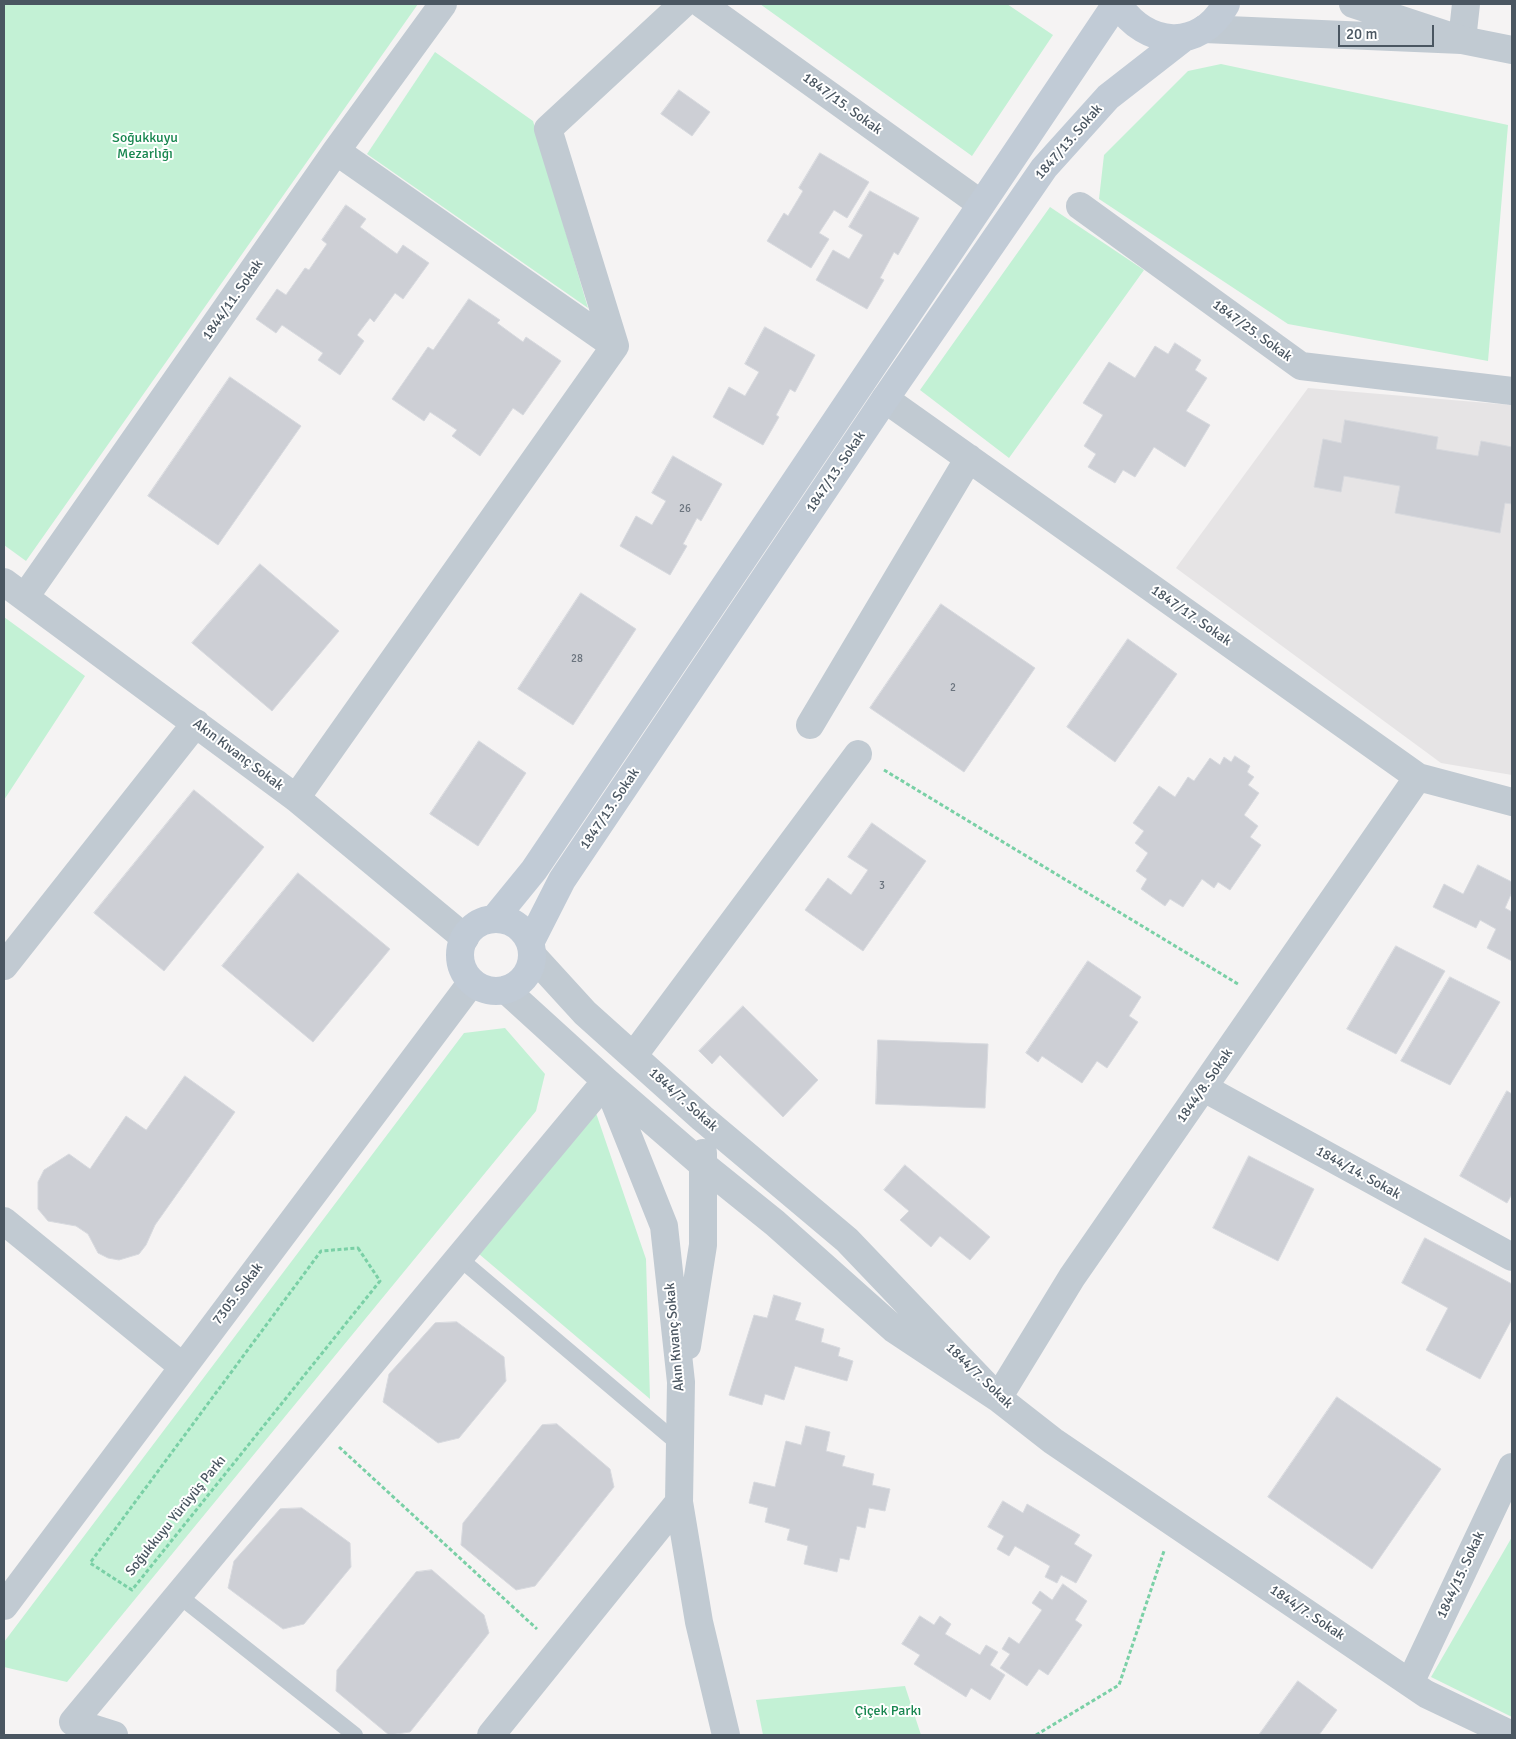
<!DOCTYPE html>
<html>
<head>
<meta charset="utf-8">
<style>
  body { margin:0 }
  #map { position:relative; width:1516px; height:1739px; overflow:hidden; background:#f5f3f3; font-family:Signika,sans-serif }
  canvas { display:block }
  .frame { position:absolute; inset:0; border:5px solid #4a5661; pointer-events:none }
  .scale { position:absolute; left:1338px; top:25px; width:96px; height:22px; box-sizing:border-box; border:2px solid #4a5661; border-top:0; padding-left:6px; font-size:15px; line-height:18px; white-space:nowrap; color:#4a5661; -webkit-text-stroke:4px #fff; paint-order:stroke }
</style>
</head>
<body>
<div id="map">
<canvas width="1516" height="1739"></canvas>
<div class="frame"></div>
<div class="scale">20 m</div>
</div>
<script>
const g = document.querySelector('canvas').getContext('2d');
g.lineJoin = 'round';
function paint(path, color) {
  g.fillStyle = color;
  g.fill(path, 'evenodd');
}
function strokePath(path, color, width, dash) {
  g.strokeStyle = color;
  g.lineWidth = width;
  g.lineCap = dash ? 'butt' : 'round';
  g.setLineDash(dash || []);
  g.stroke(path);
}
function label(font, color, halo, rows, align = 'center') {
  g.font = font + ' Signika,sans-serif';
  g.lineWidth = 4;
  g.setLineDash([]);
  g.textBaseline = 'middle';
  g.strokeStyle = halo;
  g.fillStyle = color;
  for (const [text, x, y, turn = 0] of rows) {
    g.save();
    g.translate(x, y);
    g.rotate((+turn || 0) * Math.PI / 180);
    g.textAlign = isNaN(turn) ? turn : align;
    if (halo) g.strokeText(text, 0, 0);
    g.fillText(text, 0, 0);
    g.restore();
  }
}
const education = new Path2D(`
  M1308,388L1512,405V775L1441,763L1176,568Z`);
const green = new Path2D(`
  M4,4H418L26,561L4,545Z
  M760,4H1007L1053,35L972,156Z
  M435,52L533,121L588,308L367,154Z
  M1221,64L1508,125L1488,361L1288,324L1099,199L1104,155L1188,71Z
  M1050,207L1144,270L1009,458L920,390Z
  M4,617L85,676L4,800Z
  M505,1028L545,1074L536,1111L67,1682L4,1667V1642L464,1033Z
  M596,1113L646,1259L650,1399L479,1254Z
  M1512,1537V1717L1431,1677Z
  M905,1686L921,1735H763L756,1700Z`);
const building = new Path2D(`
  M679,90L710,112L692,136L661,114Z
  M820,153L869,182L847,218L834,210L819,233L829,239L811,268L767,241L784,213L788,216L803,191L799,188Z
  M870,191L919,218L898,255L894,252L880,278L884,280L867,309L816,280L833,250L849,259L863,235L849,227Z
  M346,205L366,219L360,227L397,254L403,245L429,263L403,299L395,293L374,322L370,318L357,335L364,341L340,375L318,360L323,353L282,325L276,333L256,319L277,289L286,295L305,268L309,270L327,244L322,240Z
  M469,299L500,320L497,323L523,342L526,337L561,361L523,415L513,408L480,456L452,436L457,430L430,412L424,421L392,399L428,347L433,350Z
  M765,327L815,355L795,392L790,389L776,415L779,417L763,445L713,417L729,387L745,396L759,372L745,364Z
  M1175,343L1201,360L1195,370L1207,378L1186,411L1210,425L1185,467L1154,447L1135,477L1123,470L1115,483L1088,467L1096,454L1084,446L1103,415L1083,403L1109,362L1135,378L1155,346L1168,354Z
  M230,377L301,426L218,545L148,496Z
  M1345,420L1438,437L1436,449L1478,456L1481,441L1512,447V504L1505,503L1500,533L1395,513L1400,486L1344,476L1341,492L1314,487L1323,439L1341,443Z
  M673,456L722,484L701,521L697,518L683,544L687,546L670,575L620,546L636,516L652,525L666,501L652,493Z
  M260,564L339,631L272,711L192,643Z
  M581,593L636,629L573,725L518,689Z
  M941,604L1035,668L964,772L870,708Z
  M1128,639L1177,674L1115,762L1067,727Z
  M479,741L526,773L478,846L430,814Z
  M1235,756L1250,766L1247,772L1254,777L1248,785L1259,793L1244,815L1258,826L1250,837L1261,845L1230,890L1218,882L1214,888L1202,879L1183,907L1170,899L1165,906L1141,889L1147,879L1136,871L1148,853L1135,843L1144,831L1133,823L1159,786L1175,797L1188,777L1194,781L1210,758L1220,765L1224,757L1231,762Z
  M194,790L264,847L164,971L94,913Z
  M872,823L926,861L863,951L805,910L828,878L851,895L868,870L848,857Z
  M1478,865L1512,882V892L1505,908L1512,912V961L1487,948L1496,929L1480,920L1476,928L1433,907L1444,884L1463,894Z
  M298,873L390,949L313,1042L222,966Z
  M1396,946L1445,971L1396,1054L1347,1029Z
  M1088,961L1141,997L1129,1016L1138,1022L1107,1068L1097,1061L1082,1083L1042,1056L1038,1062L1026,1053Z
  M1450,977L1500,1002L1450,1085L1401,1061Z
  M743,1006L818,1080L783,1117L720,1055L712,1064L699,1051Z
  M878,1040L988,1044L985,1108L876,1104Z
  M185,1076L235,1112L155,1225L146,1245L139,1254L119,1260L108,1258L98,1253L88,1234L76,1226L48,1221L38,1209V1182L44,1170L69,1154L90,1169L126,1116L146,1130Z
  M1507,1091L1512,1094V1194L1507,1203L1460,1176Z
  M1249,1156L1314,1189L1278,1261L1213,1228Z
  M905,1165L990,1237L970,1260L940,1236L931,1247L900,1220L909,1211L884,1190Z
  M1425,1238L1512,1284V1319L1480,1379L1426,1350L1448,1308L1402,1283Z
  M774,1295L801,1303L795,1320L824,1329L821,1342L840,1348L838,1356L853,1361L847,1381L795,1366L784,1400L765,1394L762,1405L729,1395L754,1315L767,1318Z
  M457,1322L504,1357L506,1381L459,1438L438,1443L383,1402L389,1374L435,1323Z
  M1337,1397L1441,1469L1372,1569L1268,1497Z
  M557,1424L610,1469L614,1487L535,1586L516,1590L461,1545L463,1523L542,1425Z
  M806,1426L830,1432L826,1451L845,1456L842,1466L874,1474L872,1485L890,1489L885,1511L869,1508L865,1528L857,1526L849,1560L840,1558L837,1572L804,1564L808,1546L787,1540L790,1529L765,1522L768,1508L749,1503L754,1482L775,1487L786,1441L801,1445Z
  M1003,1501L1023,1513L1027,1504L1080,1535L1074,1544L1092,1555L1076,1583L1061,1575L1057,1583L1045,1577L1050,1566L1015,1546L1009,1556L997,1549L1004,1536L988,1527Z
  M302,1508L350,1543L351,1567L304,1624L283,1629L228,1588L234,1561L280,1509Z
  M432,1570L484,1615L489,1633L410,1732L389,1735L336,1691L337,1670L416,1572Z
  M1063,1584L1087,1601L1075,1620L1082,1625L1048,1675L1039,1669L1027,1686L1000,1668L1010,1654L1002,1649L1009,1637L1019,1644L1042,1610L1032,1603L1040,1591L1052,1600Z
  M920,1616L934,1625L940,1616L951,1624L945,1634L980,1655L986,1645L998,1652L990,1665L1005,1675L990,1700L971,1688L966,1697L914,1664L920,1655L902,1644Z
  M1298,1681L1337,1710L1319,1735H1259Z`);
const path = new Path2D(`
  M884,770L1238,984
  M358,1248L380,1281L132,1590L90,1563L321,1251Z
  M339,1447L537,1629
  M1036,1735L1119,1685L1164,1551`);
const service = new Path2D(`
  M459,1258L680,1445
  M178,1595L355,1735`);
const minor = new Path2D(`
  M702,4L981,204
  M1462,40L1466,4
  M336,151L615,346L548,129L683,4
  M1080,206L1301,366L1512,391
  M885,399L1418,777L1512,802
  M4,582L296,798L465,938
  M25,597L336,151L443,4
  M810,725L969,458
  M296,798L615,346
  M532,955L585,1013L702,1118L847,1240L998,1398L1053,1441L1426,1694L1512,1735
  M4,966L196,723
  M506,990L606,1081L664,1226L681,1382L679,1502L699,1622L726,1735
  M634,1055L858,754
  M1204,1088L1512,1257
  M4,1221L183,1367
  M687,1346L703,1245V1153
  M998,1398L1072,1277L1418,777
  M4,1606L472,982
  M1410,1683L1512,1467
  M114,1735L73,1722L606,1081L703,1165L775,1223L894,1329L998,1398
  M491,1735L679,1502`);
const tertiary = new Path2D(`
  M1353,4L1462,40L1512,50
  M1204,29L1462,40`);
const secondary = new Path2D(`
  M1118,4C1146,47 1200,52 1226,4
  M494,919L534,870L1116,4
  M460 955a36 36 0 1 1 72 0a36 36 0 1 1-72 0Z
  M530,943L562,880L885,399L1044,168L1108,97L1185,37`);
const numberNames = [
  ["26",685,509],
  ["28",577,659],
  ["2",953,688],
  ["3",882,886]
];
const streetNames = [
  ["1847/15. Sokak",842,104,36],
  ["1847/13. Sokak",1069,142,-49],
  ["1844/11. Sokak",233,300,-55],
  ["1847/25. Sokak",1252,331,36],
  ["1847/13. Sokak",836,472,-56],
  ["1847/17. Sokak",1191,616,35],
  ["Akın Kıvanç Sokak",238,755,37],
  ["1847/13. Sokak",610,809,-56],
  ["1844/8. Sokak",1205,1086,-55],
  ["1844/7. Sokak",683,1100,42],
  ["1844/14. Sokak",1358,1173,29],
  ["7305. Sokak",238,1294,-53],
  ["Akın Kıvanç Sokak",675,1337,-95],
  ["1844/7. Sokak",979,1376,44],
  ["Soğukkuyu Yürüyüş Parkı",176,1516,-51],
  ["1844/15. Sokak",1461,1575,-65],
  ["1844/7. Sokak",1307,1613,34]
];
const parkNames = [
  ["Soğukkuyu",145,138],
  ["Mezarlığı",145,154],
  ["Çiçek Parkı",888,1711]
];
paint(education, '#e6e4e5');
paint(green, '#c3f1d5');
paint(building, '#cdcfd5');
strokePath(building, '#d7d9de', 1);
strokePath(path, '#7ad0a6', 3, [4, 2.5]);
strokePath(service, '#c1cad2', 16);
strokePath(minor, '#c1cad2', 28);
strokePath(tertiary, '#c1cad2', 28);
strokePath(secondary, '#c1cbd6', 28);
label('11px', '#6b747e', null, numberNames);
label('14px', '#4a5661', '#fff', streetNames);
label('14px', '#17864f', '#fff', parkNames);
</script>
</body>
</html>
